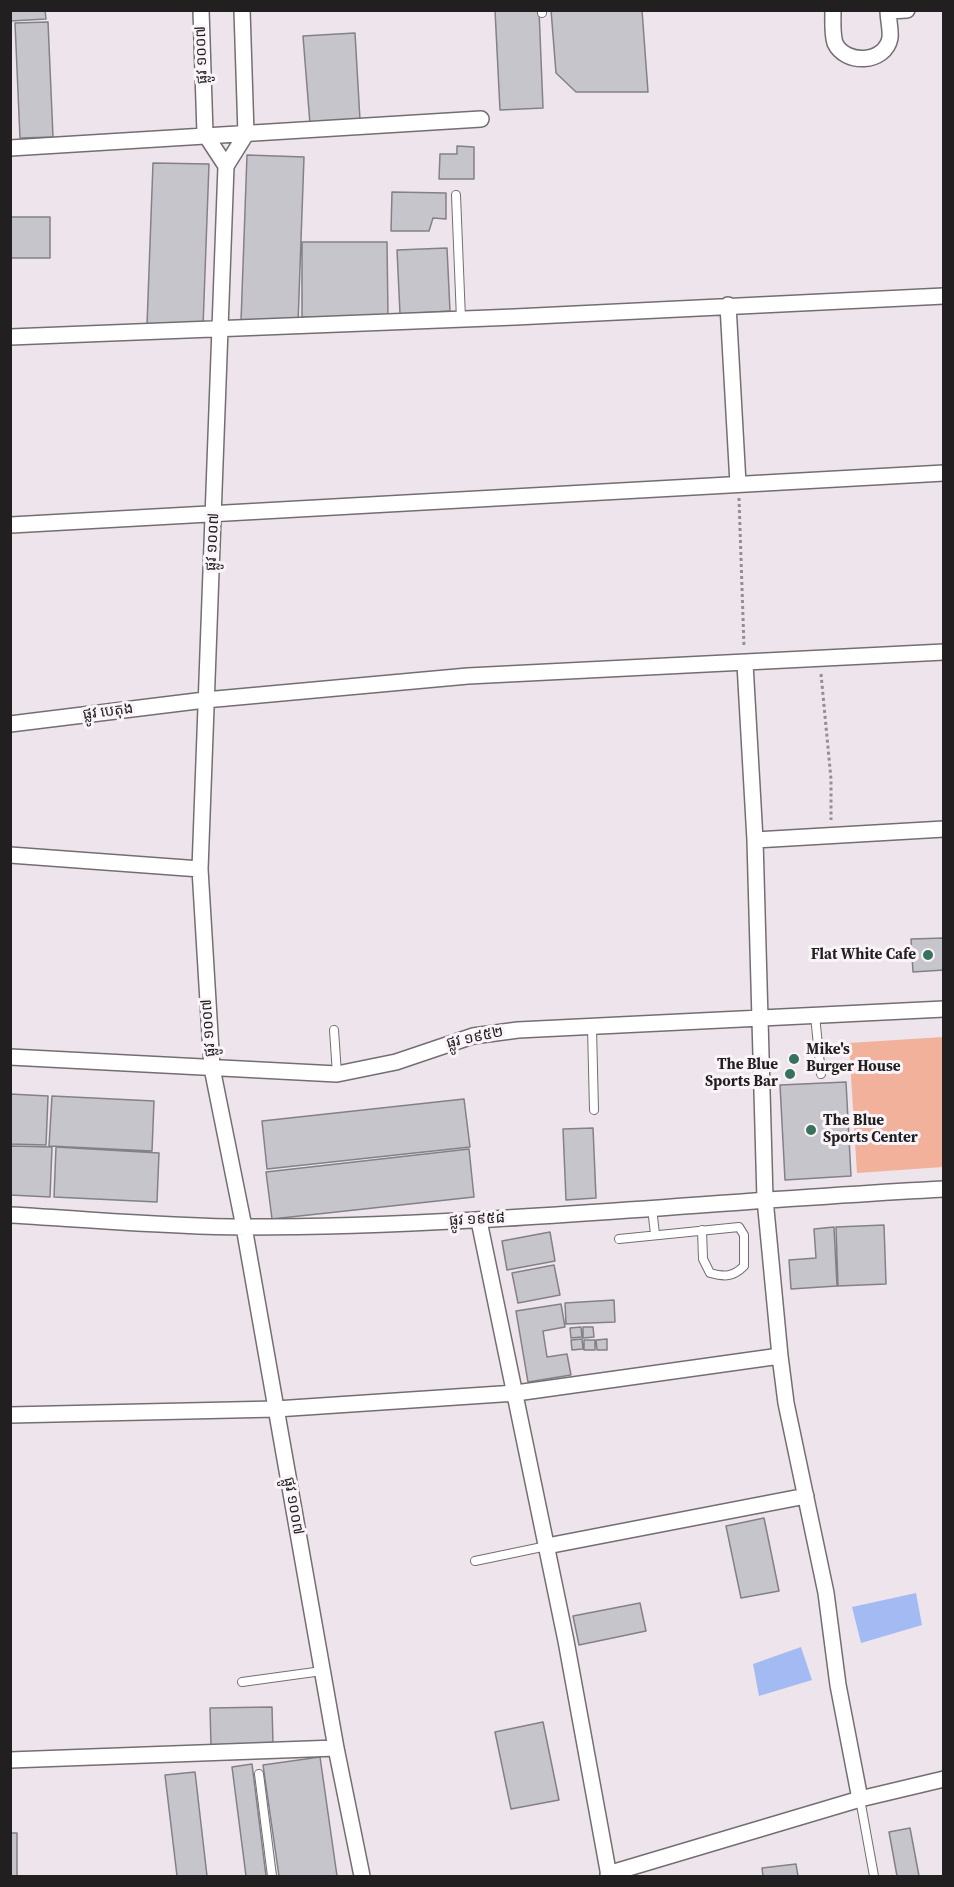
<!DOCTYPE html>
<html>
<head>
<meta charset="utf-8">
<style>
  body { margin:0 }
  #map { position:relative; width:954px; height:1887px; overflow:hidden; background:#ede5eb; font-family:"Source Serif 4",serif }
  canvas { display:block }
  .frame { position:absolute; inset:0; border:12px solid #211f20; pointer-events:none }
</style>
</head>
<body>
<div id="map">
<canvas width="954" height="1887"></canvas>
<div class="frame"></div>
</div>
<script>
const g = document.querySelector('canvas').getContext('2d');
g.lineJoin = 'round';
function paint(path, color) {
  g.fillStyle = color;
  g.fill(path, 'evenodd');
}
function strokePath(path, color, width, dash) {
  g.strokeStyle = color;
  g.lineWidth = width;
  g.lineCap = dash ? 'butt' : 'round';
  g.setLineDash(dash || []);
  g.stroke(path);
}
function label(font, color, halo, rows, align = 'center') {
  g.font = font + ' "Source Serif 4","Noto Sans Khmer",serif';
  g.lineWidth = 6;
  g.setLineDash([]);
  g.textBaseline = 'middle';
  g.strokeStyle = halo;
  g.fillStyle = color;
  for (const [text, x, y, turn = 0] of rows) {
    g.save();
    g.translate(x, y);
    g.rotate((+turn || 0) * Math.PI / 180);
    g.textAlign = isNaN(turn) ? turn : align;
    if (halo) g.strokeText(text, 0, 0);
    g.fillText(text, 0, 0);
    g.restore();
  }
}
const green = new Path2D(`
  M943,1037V1167L857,1173L849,1043Z`);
const water = new Path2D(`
  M916,1593L922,1625L861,1643L852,1607Z
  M801,1647L812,1680L759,1696L753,1664Z`);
const building = new Path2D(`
  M11,10H45L46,19L11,21Z
  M495,10H539L543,108L500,110Z
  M551,10H642L648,92H576L556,73Z
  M48,22L53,137L20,138L15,23Z
  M355,33L360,120L310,124L303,36Z
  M457,146L474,147V179H439L440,154H457Z
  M247,155L304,157L298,323L241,321Z
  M153,163L209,164L203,327L147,325Z
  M392,192L446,193V219L433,218L429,231H391Z
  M10,217H50V258H10Z
  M302,242H387L388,317H302Z
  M447,248L450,311L400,314L397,250Z
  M944,938V970L913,972L911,939Z
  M846,1082L851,1176L785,1180L780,1085Z
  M10,1094L48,1096L46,1145L10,1144Z
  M52,1096L154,1101L152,1151L49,1146Z
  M464,1099L470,1147L267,1169L262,1121Z
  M593,1128L596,1198L566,1200L563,1129Z
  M10,1146L52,1147L50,1197L10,1195Z
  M56,1147L159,1153L157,1202L54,1197Z
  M469,1149L474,1197L272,1219L266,1172Z
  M884,1225L886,1284L838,1286L836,1227Z
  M834,1227L837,1286L791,1289L789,1260L816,1258L814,1229Z
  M550,1232L555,1261L507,1270L502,1241Z
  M554,1265L560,1295L518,1303L512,1273Z
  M614,1300L615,1322L566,1324L565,1303Z
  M561,1304L565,1327L543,1331L547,1357L567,1354L571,1375L528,1382L516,1311Z
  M581,1327L582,1337L571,1338L570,1328Z
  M583,1327H593L594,1337L583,1338Z
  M582,1339L583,1349L572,1350L571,1340Z
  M607,1339V1350H597L596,1340Z
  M584,1340H595V1350H584Z
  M764,1518L779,1591L741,1598L726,1526Z
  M640,1603L646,1631L579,1645L573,1616Z
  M272,1707L273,1744L211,1746L210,1708Z
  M543,1722L559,1800L511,1809L495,1732Z
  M320,1757L337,1876H279L263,1765Z
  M252,1764L266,1876H246L232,1767Z
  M195,1772L207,1876H177L165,1775Z
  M910,1828L919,1876H897L889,1832Z
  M10,1833H17V1876H10Z
  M796,1864L798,1876H763L762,1868Z`);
const path = new Path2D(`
  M739,498L744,647
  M821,674L831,779V820`);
const service = new Path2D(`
  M542,10V13
  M456,195L461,319
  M815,1016L821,1074
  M592,1028L594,1110
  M334,1030L337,1074
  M652,1208L655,1234
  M619,1239L739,1227L744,1235V1266C733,1277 725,1277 710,1273L703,1259L702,1230
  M475,1561L547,1546
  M242,1682L322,1671
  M259,1774L272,1876
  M860,1799L874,1876`);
const minor = new Path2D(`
  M201,10L205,134L226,166
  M242,10L246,134L226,166L200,869L212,1068L244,1227L336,1748L362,1876
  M833,10C833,20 832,34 835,43C845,65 885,64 890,38C891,30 888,19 888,10
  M888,11L907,10
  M10,148L481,119
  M728,305L738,484
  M10,337L515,317L944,296
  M11,525L944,473
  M745,664L755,840L765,1199L780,1356L786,1403L826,1593L838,1685L860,1799
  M10,724L205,700L468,676L944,652
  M755,840L944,829
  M10,855L200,869
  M10,1057L337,1074L396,1062L473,1036L518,1030L944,1009
  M10,1215C88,1219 167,1227 245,1227C478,1227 711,1201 944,1189
  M479,1221L566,1641L609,1876
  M10,1415L276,1409L516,1393L780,1356
  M547,1546L806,1496
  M10,1760L336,1748
  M608,1874L860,1799L944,1779`);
const markers = [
  [928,955,6,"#37725d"],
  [794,1059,6,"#37725d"],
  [790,1074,6,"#37725d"],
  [811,1130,6,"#37725d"]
];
const streetNames = [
  ["ផ្លូវ ១០០៧",202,55,-92],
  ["ផ្លូវ ១០០៧",213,542,-87],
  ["ផ្លូវ បេតុង",108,712,-7],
  ["ផ្លូវ ១០០៧",209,1028,-94],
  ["ផ្លូវ ១៩៥២",475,1038,-12],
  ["ផ្លូវ ១៩៥៨",477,1220,-3],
  ["ផ្លូវ ១០០៧",293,1506,80]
];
const poiNames = [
  ["Flat White Cafe",916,955],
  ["Mike's",806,1050,"left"],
  ["Burger House",806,1067,"left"],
  ["The Blue",778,1065],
  ["Sports Bar",778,1082],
  ["The Blue",823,1121,"left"],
  ["Sports Center",823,1138,"left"]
];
paint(green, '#f1b19a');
paint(water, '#a3baf3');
paint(building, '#c7c5cc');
strokePath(building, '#838187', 1.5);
strokePath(service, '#746e72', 10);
strokePath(minor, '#746e72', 18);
strokePath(path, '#938e91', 3, [3, 3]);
strokePath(service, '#fff', 8);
strokePath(minor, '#fff', 15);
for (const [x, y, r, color] of markers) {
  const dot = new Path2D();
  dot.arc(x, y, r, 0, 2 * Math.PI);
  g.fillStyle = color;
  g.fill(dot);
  strokePath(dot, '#faf3f8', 2);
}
label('15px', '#211f20', '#faf3f8', streetNames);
label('bold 15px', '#211f20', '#faf3f8', poiNames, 'right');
</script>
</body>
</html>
